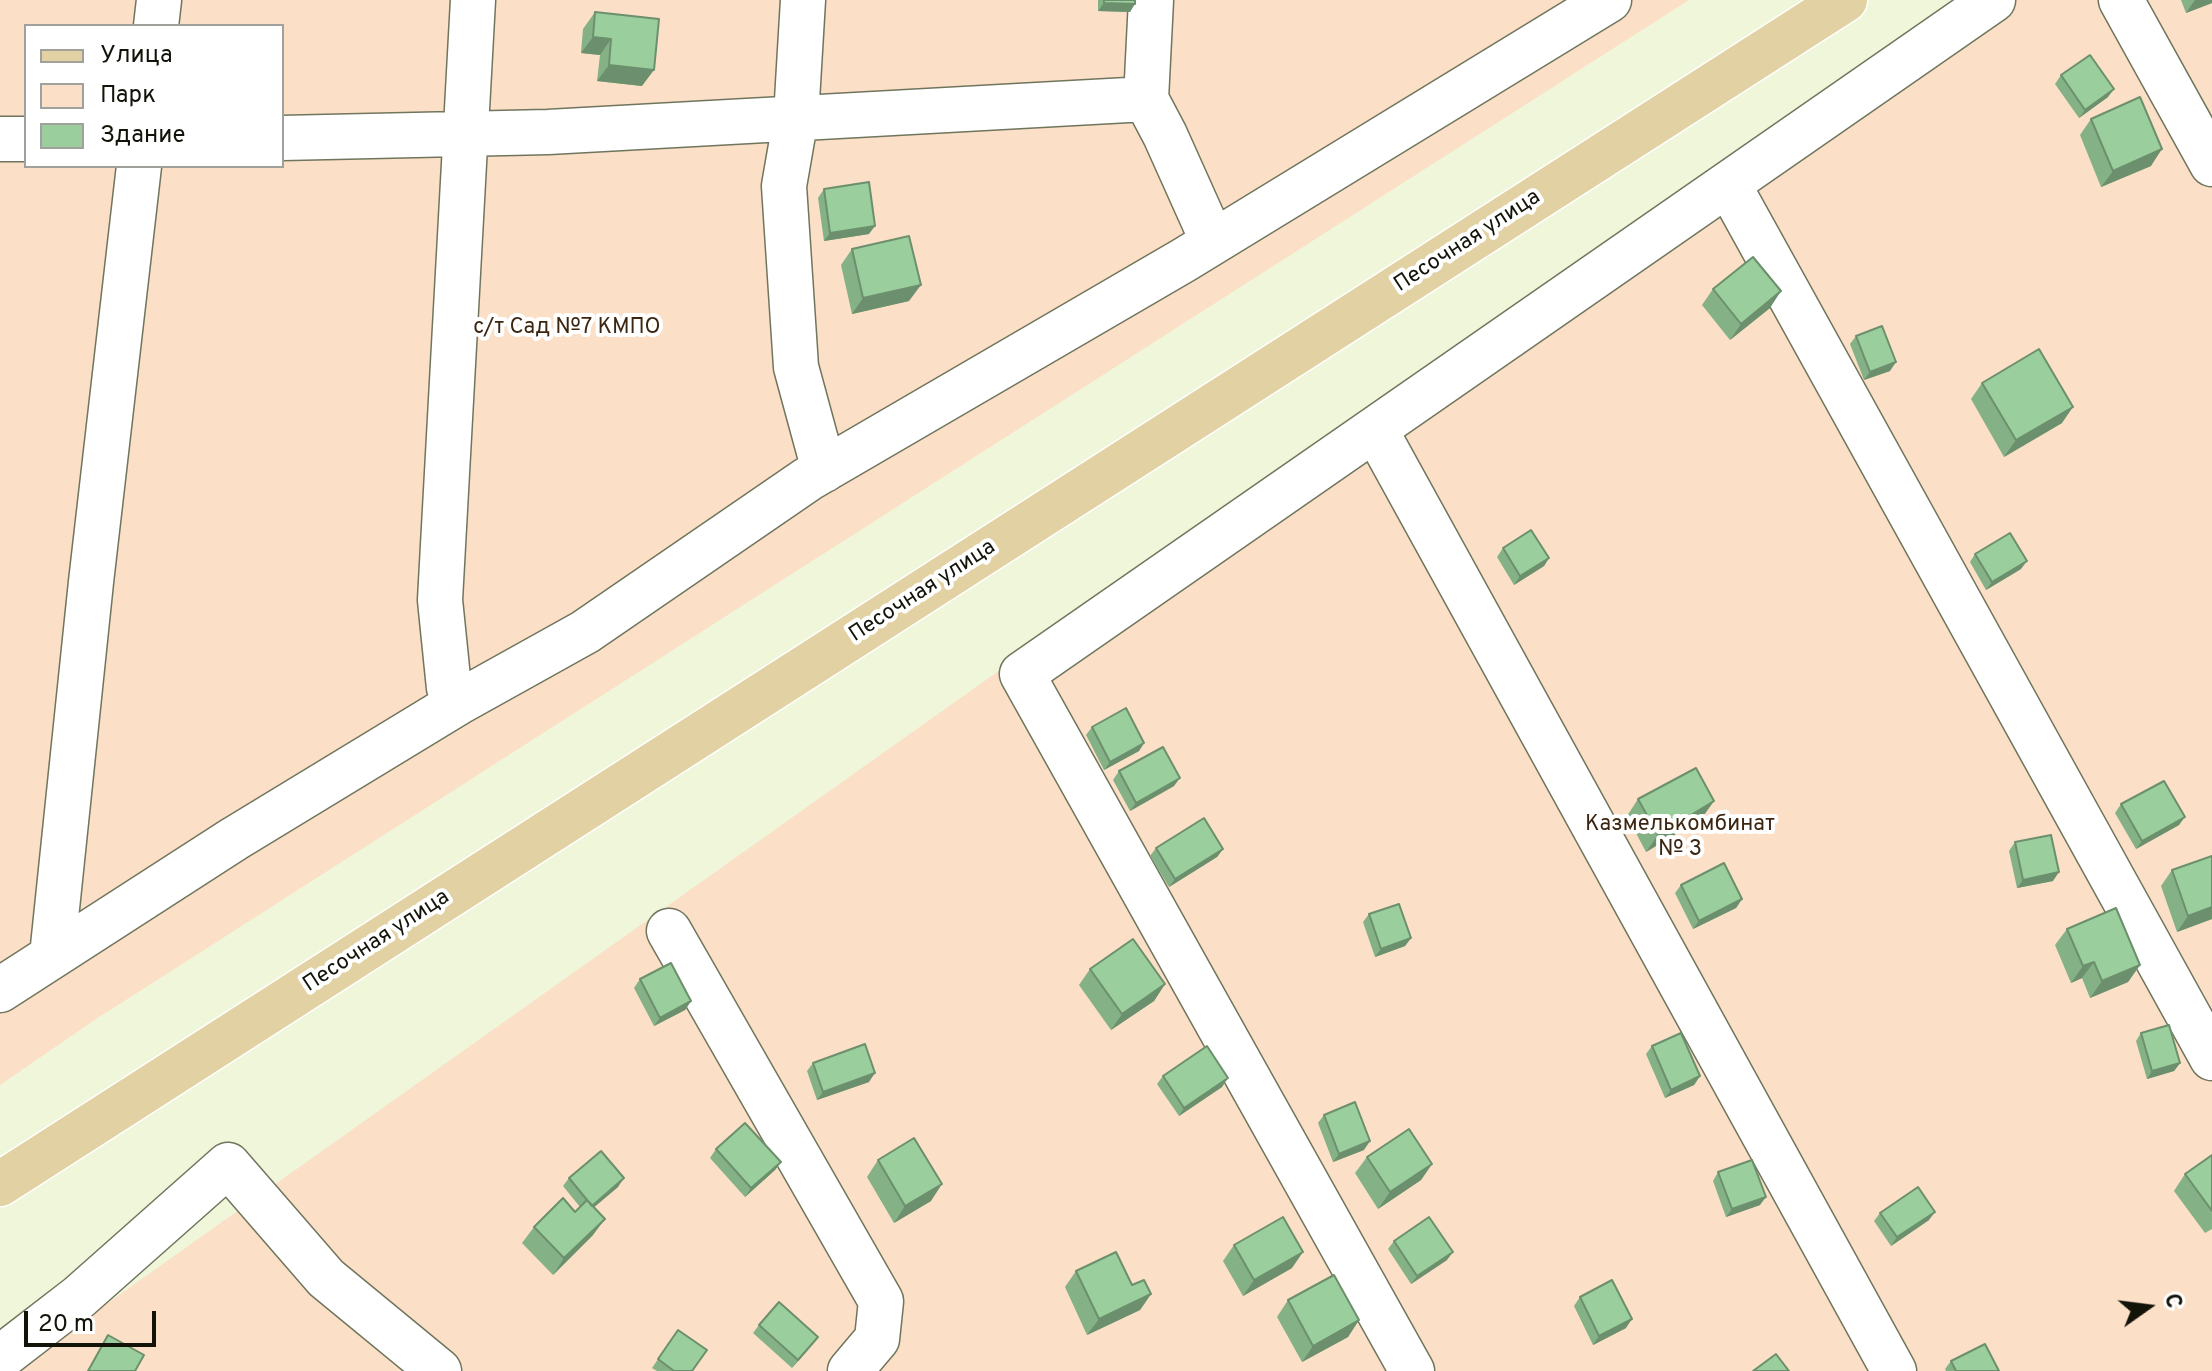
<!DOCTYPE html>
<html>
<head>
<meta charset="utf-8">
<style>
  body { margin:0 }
  #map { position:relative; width:2212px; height:1371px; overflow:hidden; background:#eff6da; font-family:Overpass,sans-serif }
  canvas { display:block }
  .legend { position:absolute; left:24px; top:24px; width:260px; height:144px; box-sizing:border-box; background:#fff; border:2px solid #a0a19d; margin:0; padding:10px 14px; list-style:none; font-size:24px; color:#12140a }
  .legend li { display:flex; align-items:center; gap:16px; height:40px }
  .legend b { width:40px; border:2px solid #a0a19d }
  .north { position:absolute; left:2108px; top:1267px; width:80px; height:80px; -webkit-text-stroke:6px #fff; paint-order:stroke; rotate:76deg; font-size:22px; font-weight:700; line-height:32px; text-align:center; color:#12140a }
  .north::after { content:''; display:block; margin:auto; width:28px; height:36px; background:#12140a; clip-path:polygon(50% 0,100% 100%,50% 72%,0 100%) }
  .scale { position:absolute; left:24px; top:1311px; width:132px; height:36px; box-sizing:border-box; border:4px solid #12140a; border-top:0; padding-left:10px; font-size:24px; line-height:28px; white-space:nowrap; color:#12140a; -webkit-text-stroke:6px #fff; paint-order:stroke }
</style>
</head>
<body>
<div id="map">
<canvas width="2212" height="1371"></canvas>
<ul class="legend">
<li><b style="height:10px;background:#e2d2a3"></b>Улица</li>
<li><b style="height:22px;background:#fbdfc6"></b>Парк</li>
<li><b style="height:22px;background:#9ace9c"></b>Здание</li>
</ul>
<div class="north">С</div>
<div class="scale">20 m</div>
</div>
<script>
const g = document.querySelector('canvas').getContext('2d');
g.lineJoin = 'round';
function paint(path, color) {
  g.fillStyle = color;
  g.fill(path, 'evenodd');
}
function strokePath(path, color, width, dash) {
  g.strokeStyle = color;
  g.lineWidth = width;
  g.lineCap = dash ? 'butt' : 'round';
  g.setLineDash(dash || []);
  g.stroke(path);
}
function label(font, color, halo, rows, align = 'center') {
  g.font = font + ' Overpass,sans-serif';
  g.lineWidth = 8;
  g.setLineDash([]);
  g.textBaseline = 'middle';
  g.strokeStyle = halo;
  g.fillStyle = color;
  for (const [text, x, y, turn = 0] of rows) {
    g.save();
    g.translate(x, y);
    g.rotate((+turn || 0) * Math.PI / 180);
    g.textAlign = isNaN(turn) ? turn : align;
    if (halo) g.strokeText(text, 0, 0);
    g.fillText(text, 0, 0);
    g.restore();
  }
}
const green = new Path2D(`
  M0,0H1689L93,1021L0,1085ZM26,26H282V166H26Z
  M1969,0H2212V1371H12L1406,382Z`);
const minor = new Path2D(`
  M803,0L796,117L784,186L796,367L824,470
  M1151,0L1146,99L1165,135L1213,242
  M2121,0L2212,164
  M156,26L159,0
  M282,138L548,132L1146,99
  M0,139H26
  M1728,184L2212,1058
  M1375,429L1894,1371
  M449,688L440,600L473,0
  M669,931L881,1301L877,1339L850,1371
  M52,956L91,582L139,166
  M0,990L234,839L461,701L585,632L808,479L1184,260L1609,0
  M0,1358L79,1297L228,1165L326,1278L439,1371
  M1412,1371L1022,674L1993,0`);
const major = new Path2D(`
  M0,1184L1845,0`);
const wall = new Path2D(`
  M1098,0H1135L1130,12L1098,11Z
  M2181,0H2212V3L2186,13Z
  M595,12L642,86L597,81L600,55L581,53L583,29Z
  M2061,75L2108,97L2079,118L2055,84Z
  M2091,119L2151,166L2101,187L2080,135Z
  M824,189L869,234L824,241L818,198Z
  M852,249L909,301L852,314L841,265Z
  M1713,289L1770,308L1730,340L1702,305Z
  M1856,336L1890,371L1864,380L1850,344Z
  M1982,383L2062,423L2004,457L1971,399Z
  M1503,548L1549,558L1544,566L1514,585L1497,557Z
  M1975,554L2021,569L1986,590L1970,562Z
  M1092,727L1144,743L1139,751L1104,770L1086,735Z
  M1119,771L1174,786L1130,811L1113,780Z
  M1638,799L1702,818L1646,852L1627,816Z
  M2121,804L2179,825L2136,849L2115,813Z
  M2015,842L2053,881L2017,888L2009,851Z
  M1156,848L1223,849L1217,857L1169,887L1150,856Z
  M2172,870L2212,919L2177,932L2161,886Z
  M1681,885L1742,899L1736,908L1693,929L1675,893Z
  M1369,914L1411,938L1405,946L1375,957L1363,922Z
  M2067,929L2140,965L2128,982L2090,998L2082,978L2071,983L2055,945Z
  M1090,969L1165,984L1154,1001L1111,1030L1079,985Z
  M640,979L691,1001L685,1010L654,1026L634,988Z
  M2141,1033L2180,1063L2174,1071L2147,1079L2136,1041Z
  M1652,1046L1700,1076L1694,1085L1665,1098L1646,1054Z
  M813,1063L869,1082L817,1100L807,1071Z
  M1163,1076L1222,1087L1179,1116L1157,1084Z
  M1324,1115L1364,1150L1333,1162L1318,1123Z
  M716,1149L781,1162L775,1170L745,1197L710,1158Z
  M2212,1155V1229L2205,1233L2174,1191L2185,1174Z
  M1367,1157L1432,1164L1421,1180L1378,1209L1355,1173Z
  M878,1160L931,1201L894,1223L867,1177Z
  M1718,1172L1760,1205L1726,1217L1713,1181Z
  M569,1178L618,1187L594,1207L593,1235L553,1275L522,1243L534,1227L575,1212L580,1207L563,1186Z
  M1880,1213L1929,1220L1891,1246L1874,1221Z
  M1394,1241L1447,1260L1411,1284L1388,1249Z
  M1234,1245L1292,1268L1243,1296L1223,1261Z
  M1076,1271L1132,1285L1151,1294L1140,1310L1087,1335L1065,1287Z
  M1580,1297L1626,1328L1593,1345L1574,1306Z
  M1288,1300L1359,1320L1348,1337L1302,1362L1277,1317Z
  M759,1325L818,1337L792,1368L753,1333Z
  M678,1330L692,1371H657L652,1368Z
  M1951,1361L1999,1371H1946L1945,1369Z`);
const shadedWall = new Path2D(`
  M2195,0H2212V3L2186,13Z
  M1104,3L1135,4L1130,12L1098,11Z
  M593,37L611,39L600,55L581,53Z
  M609,65L654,70L642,86L597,81Z
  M2114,89L2108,97L2079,118L2085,110Z
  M2162,149L2151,166L2101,187L2113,171Z
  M875,226L869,234L824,241L830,233Z
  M921,285L909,301L852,314L863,298Z
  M1781,291L1770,308L1730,340L1741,324Z
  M1896,362L1890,371L1864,380L1870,372Z
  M2073,407L2062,423L2004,457L2016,440Z
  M1549,558L1544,566L1514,585L1520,576Z
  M2027,561L2021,569L1986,590L1992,582Z
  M1144,743L1139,751L1104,770L1110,762Z
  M1180,778L1174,786L1130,811L1136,803Z
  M1714,801L1702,818L1646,852L1658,835Z
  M2185,817L2179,825L2136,849L2142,841Z
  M1223,849L1217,857L1169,887L1175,879Z
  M2059,872L2053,881L2017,888L2023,880Z
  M1742,899L1736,908L1693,929L1699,921Z
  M2212,907V919L2177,932L2188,916Z
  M1411,938L1405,946L1375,957L1381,949Z
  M2094,962L2082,978L2071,983L2083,966Z
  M2140,965L2128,982L2090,998L2102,981Z
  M1165,984L1154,1001L1111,1030L1122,1014Z
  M691,1001L685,1010L654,1026L660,1018Z
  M2180,1063L2174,1071L2147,1079L2152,1071Z
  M875,1073L869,1082L817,1100L823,1092Z
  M1700,1076L1694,1085L1665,1098L1671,1090Z
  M1228,1078L1222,1087L1179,1116L1184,1108Z
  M1370,1141L1364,1150L1333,1162L1339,1154Z
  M781,1162L775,1170L745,1197L751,1188Z
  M1432,1164L1421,1180L1378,1209L1390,1192Z
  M624,1178L618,1187L586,1214L592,1206Z
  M942,1184L931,1201L894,1223L905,1206Z
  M1766,1197L1760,1205L1726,1217L1732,1209Z
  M1935,1212L1929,1220L1891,1246L1897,1237Z
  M605,1219L593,1235L553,1275L564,1258Z
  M1303,1252L1292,1268L1243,1296L1254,1280Z
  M1453,1252L1447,1260L1411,1284L1417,1276Z
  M1151,1294L1140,1310L1087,1335L1099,1319Z
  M1632,1319L1626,1328L1593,1345L1599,1336Z
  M1359,1320L1348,1337L1302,1362L1313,1346Z
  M818,1337L812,1345L792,1368L798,1360Z`);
const building = new Path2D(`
  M1104,0H1135V4L1104,3Z
  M595,12L659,19L654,70L609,65L611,39L593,37Z
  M2090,55L2114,89L2085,110L2061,75Z
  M2140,97L2162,149L2113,171L2091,119Z
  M869,182L875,226L830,233L824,189Z
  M909,236L921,285L863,298L852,249Z
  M1753,257L1781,291L1741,324L1713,289Z
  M1882,326L1896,362L1870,372L1856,336Z
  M2039,349L2073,407L2016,440L1982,383Z
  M1531,530L1549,558L1520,576L1503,548Z
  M2010,533L2027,561L1992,582L1975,554Z
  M1126,708L1144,743L1110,762L1092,727Z
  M1163,747L1180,778L1136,803L1119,771Z
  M1696,768L1714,801L1658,835L1638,799Z
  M2164,781L2185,817L2142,841L2121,804Z
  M1204,818L1223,849L1175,879L1156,848Z
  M2051,835L2059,872L2023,880L2015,842Z
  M2212,856V907L2188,916L2172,870Z
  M1724,863L1742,899L1699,921L1681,885Z
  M1399,904L1411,938L1381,949L1369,914Z
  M2116,908L2140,965L2102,981L2094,962L2083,966L2067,929Z
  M1133,939L1165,984L1122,1014L1090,969Z
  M671,963L691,1001L660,1018L640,979Z
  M2169,1025L2180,1063L2152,1071L2141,1033Z
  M1681,1033L1700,1076L1671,1090L1652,1046Z
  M865,1044L875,1073L823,1092L813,1063Z
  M1207,1046L1228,1078L1184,1108L1163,1076Z
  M1355,1102L1370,1141L1339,1154L1324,1115Z
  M745,1123L781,1162L751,1188L716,1149Z
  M1409,1129L1432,1164L1390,1192L1367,1157Z
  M914,1138L942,1184L905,1206L878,1160Z
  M601,1151L624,1178L592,1206L569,1178Z
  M2212,1155V1211L2185,1174Z
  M1752,1160L1766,1197L1732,1209L1718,1172Z
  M1918,1187L1935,1212L1897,1237L1880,1213Z
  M563,1198L575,1212L587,1200L605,1219L564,1258L534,1227Z
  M1283,1217L1303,1252L1254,1280L1234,1245Z
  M1429,1217L1453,1252L1417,1276L1394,1241Z
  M1116,1252L1132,1285L1144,1280L1151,1294L1099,1319L1076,1271Z
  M1334,1275L1359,1320L1313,1346L1288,1300Z
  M1612,1280L1632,1319L1599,1336L1580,1297Z
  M779,1302L818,1337L798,1360L759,1325Z
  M678,1330L707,1350L692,1371H674L658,1359Z
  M108,1335L144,1355L135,1371H88Z
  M1985,1344L1999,1371H1956L1951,1361Z
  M1776,1354L1789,1371H1753Z`);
const streetNames = [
  ["Песочная улица",1468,242,-33],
  ["Песочная улица",923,592,-33],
  ["Песочная улица",377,942,-33]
];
const parkNames = [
  ["с/т Сад №7 КМПО",567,329],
  ["Казмелькомбинат",1680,826],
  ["№ 3",1680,851]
];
paint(green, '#fbdfc6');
strokePath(minor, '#70755d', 47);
strokePath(major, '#fff', 47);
strokePath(minor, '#fff', 44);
strokePath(major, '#e2d2a3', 44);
paint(wall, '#84b186');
paint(shadedWall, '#6c906d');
paint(building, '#9ace9c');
strokePath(building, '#6c906d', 2);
label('22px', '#12140a', '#fff', streetNames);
label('22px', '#3c2611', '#fff', parkNames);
</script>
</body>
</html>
